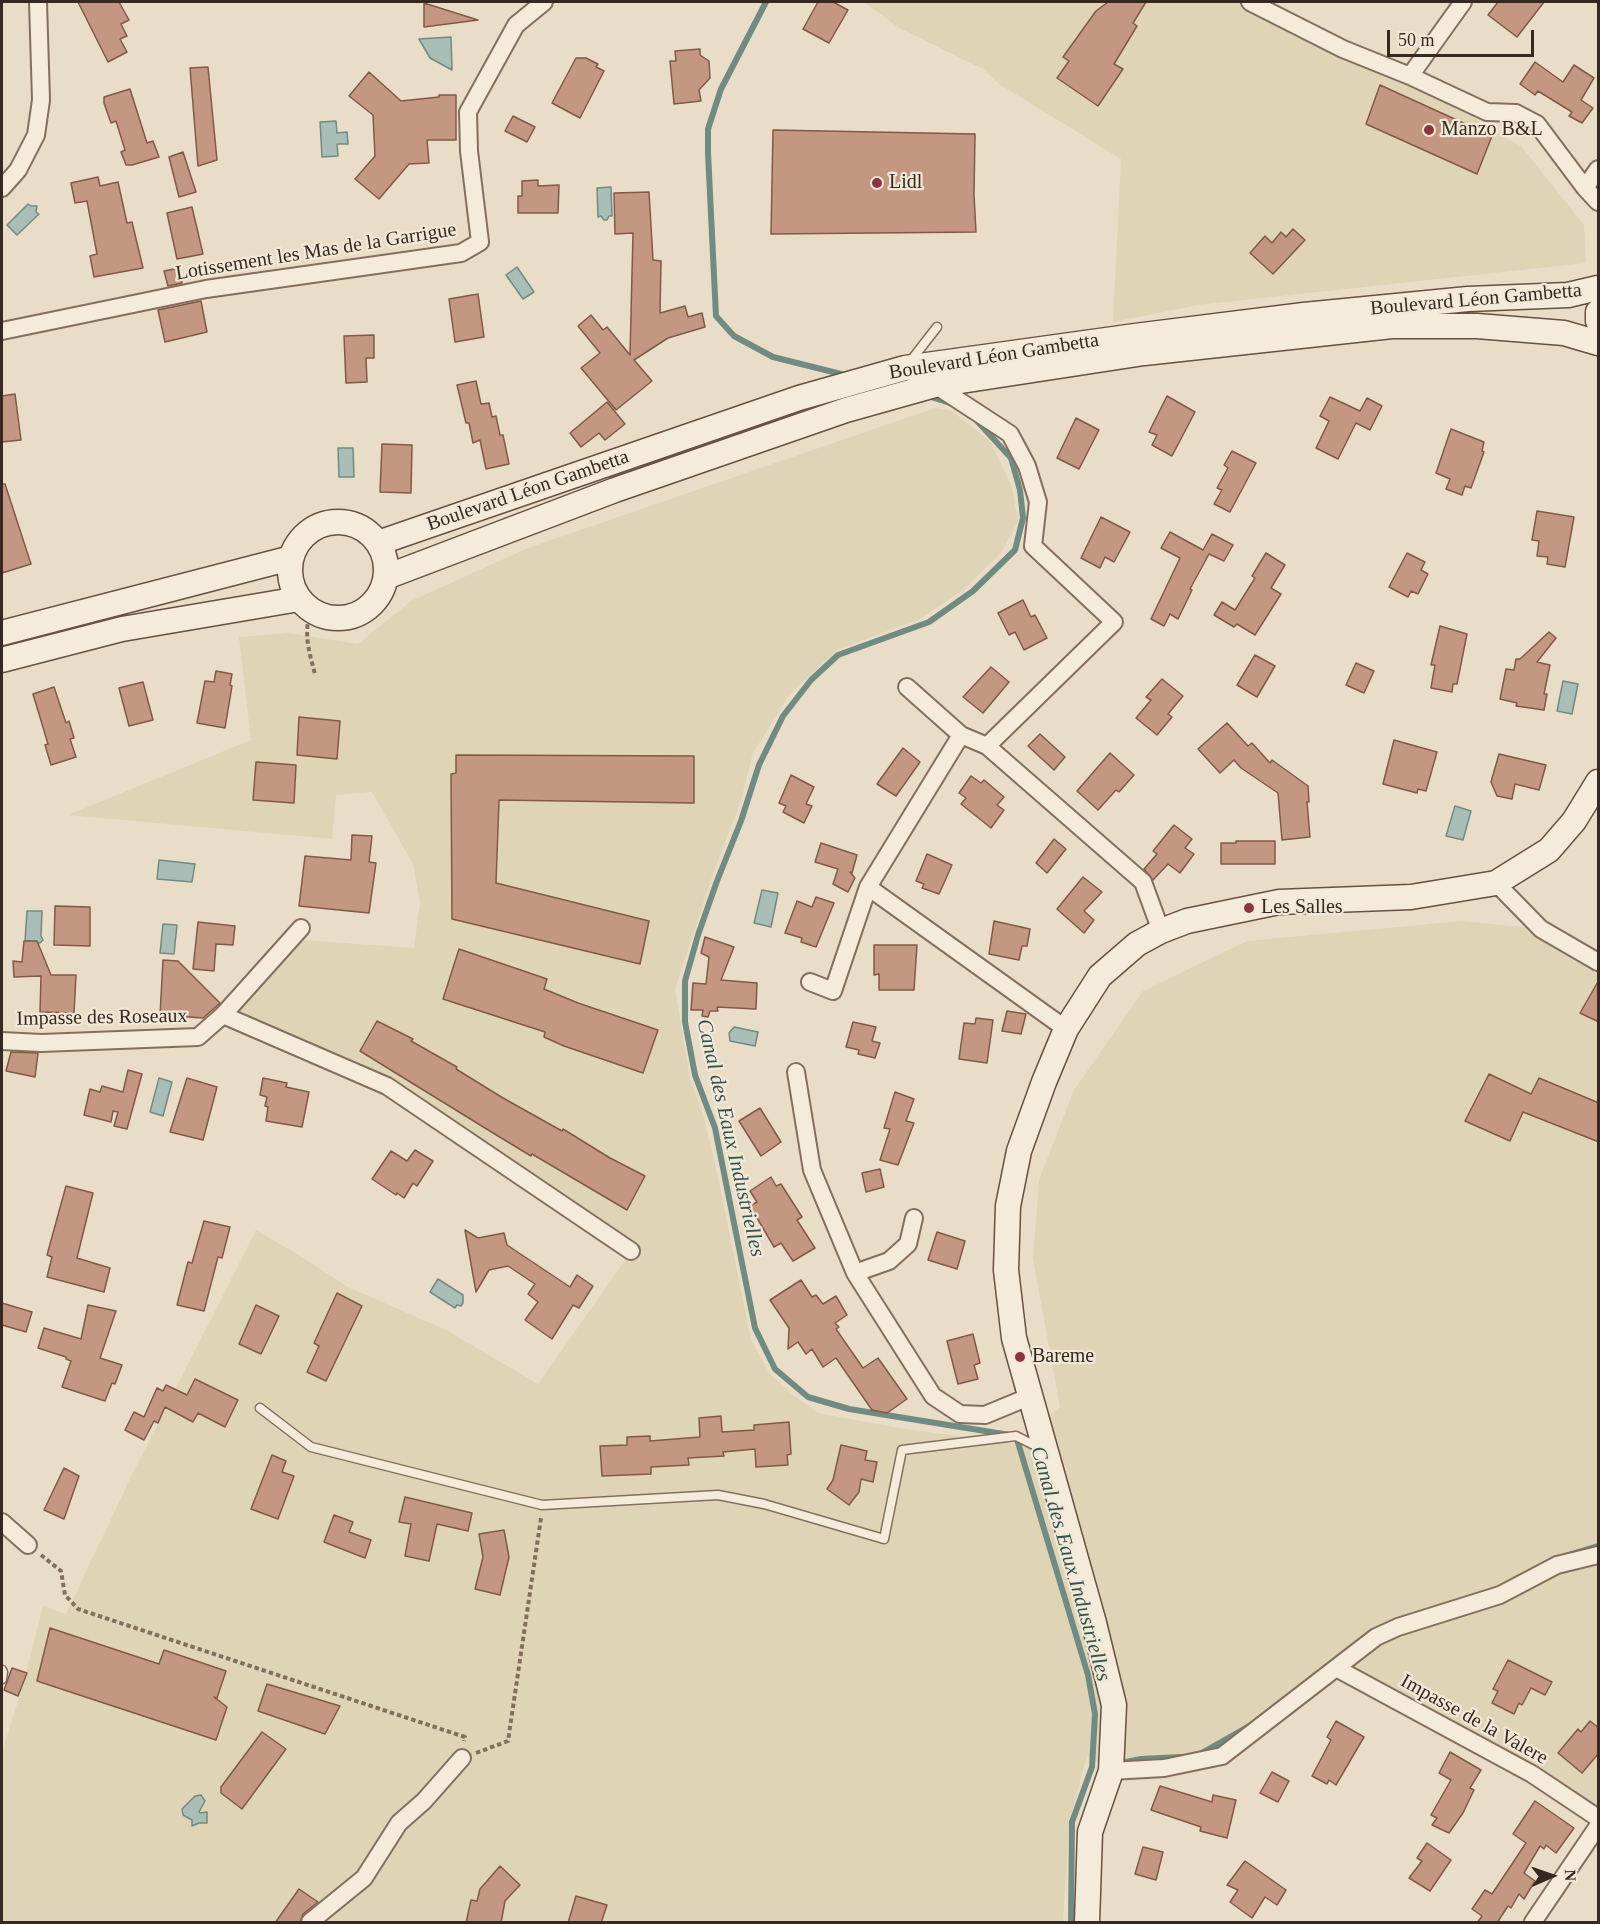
<!DOCTYPE html>
<html>
<head>
<meta charset="utf-8">
<style>
  body { margin:0 }
  #map { position:relative; width:1600px; height:1924px; overflow:hidden; background:#eaddc8; font-family:"Times New Roman",serif }
  canvas { display:block }
  .frame { position:absolute; inset:0; border:3px solid #362921; pointer-events:none }
  .north { position:absolute; left:1522px; top:1846px; width:60px; height:60px; -webkit-text-stroke:4px #f2e8d7; paint-order:stroke; rotate:88deg; font-size:16px; font-weight:700; line-height:24px; text-align:center; color:#362921 }
  .north::after { content:''; display:block; margin:auto; width:21px; height:27px; background:#362921; clip-path:polygon(50% 0,100% 100%,50% 72%,0 100%) }
  .scale { position:absolute; left:1387px; top:30px; width:147px; height:27px; box-sizing:border-box; border:3px solid #362921; border-top:0; padding-left:8px; font-size:18px; line-height:21px; white-space:nowrap; color:#362921; -webkit-text-stroke:4px #f2e8d7; paint-order:stroke }
</style>
</head>
<body>
<div id="map">
<canvas width="1600" height="1924"></canvas>
<div class="frame"></div>
<div class="north">N</div>
<div class="scale">50 m</div>
</div>
<script>
const g = document.querySelector('canvas').getContext('2d');
g.lineJoin = 'round';
function paint(path, color) {
  g.fillStyle = color;
  g.fill(path, 'evenodd');
}
function strokePath(path, color, width, dash) {
  g.strokeStyle = color;
  g.lineWidth = width;
  g.lineCap = dash ? 'butt' : 'round';
  g.setLineDash(dash || []);
  g.stroke(path);
}
function label(font, color, halo, rows, align = 'center') {
  g.font = font + ' "Times New Roman",serif';
  g.lineWidth = 4.5;
  g.setLineDash([]);
  g.textBaseline = 'middle';
  g.strokeStyle = halo;
  g.fillStyle = color;
  for (const [text, x, y, turn = 0] of rows) {
    g.save();
    g.translate(x, y);
    g.rotate((+turn || 0) * Math.PI / 180);
    g.textAlign = isNaN(turn) ? turn : align;
    if (halo) g.strokeText(text, 0, 0);
    g.fillText(text, 0, 0);
    g.restore();
  }
}
const farmland = new Path2D(`
  M864,2H1250L1410,76L1500,135L1521,146L1584,225L1586,263L1198,305L1113,322L1121,159L999,84L983,69L899,28Z
  M935,408L952,411L991,442L1012,487L1018,521L1001,553L963,590L920,619L837,650L791,693L753,753L741,801L714,871L675,989L690,1079L703,1114L718,1177L751,1340L770,1374L793,1395L818,1413L900,1428L1012,1444L1060,1407L1033,1259L1039,1180L1074,1090L1143,991L1247,941L1462,921L1541,929L1598,962V1818L1336,1668L1222,1756L1111,1771L1087,1756L1069,1823L1063,1922H2V1752L23,1685L43,1606L66,1614L130,1479L256,1230L302,1257L348,1287L446,1330L538,1384L628,1256L387,1080L233,1012L302,940L414,948L420,902L413,864L372,792L336,795L332,839L68,815L251,740L239,637L288,633L358,644L411,601L528,548Z`);
const water = new Path2D(`
  M451,37L452,70L430,58L419,39Z
  M336,121L337,133L347,132L348,144H337L338,156L322,157L320,122Z
  M611,187L612,216H609L607,220H604L601,216L598,217L597,188Z
  M28,204L31,206H37L36,212L39,214L17,235L7,225Z
  M517,267L534,292L523,299L506,275Z
  M338,448H353L354,477H339Z
  M1563,681L1578,684L1572,714L1557,711Z
  M1455,806L1471,811L1463,840L1446,836Z
  M159,860L195,864L192,882L157,879Z
  M762,890L778,893L771,927L754,923Z
  M27,911H42L41,936L43,940L40,943L25,941Z
  M163,924L177,925L174,954L160,953Z
  M734,1027L758,1032L755,1046L730,1041L729,1033Z
  M159,1078L172,1082L163,1116L150,1112Z
  M438,1279L463,1295V1303L461,1306L457,1305L455,1308L430,1292Z
  M201,1795L205,1801L199,1812L200,1813L207,1812V1823H199L192,1826V1820L183,1815L182,1809L195,1796Z`);
const stream = new Path2D(`
  M766,2L721,89L708,129V153L716,316L734,336L773,357L845,375
  M928,396L950,403
  M978,422L1011,458L1020,490L1023,518L1015,550L973,591L929,622L838,655L811,680L783,716L759,765L741,821L717,881L698,935L685,981V1022L695,1075L715,1128L755,1328L775,1369L808,1397L849,1409L1016,1436L1088,1675L1095,1714L1092,1767L1072,1822L1071,1922
  M1565,1556L1598,1546
  M1200,1754L1251,1725
  M1121,1763L1141,1759L1181,1757`);
const building = new Path2D(`
  M78,2H119L129,20L121,24L127,36L120,39L127,52L108,62Z
  M818,2H833L848,10L829,43L803,29Z
  M1108,2H1146L1133,23L1137,26L1114,64L1123,69L1098,106L1057,78L1069,61L1063,57L1096,11Z
  M1498,2H1544L1517,37L1488,15Z
  M424,3L478,20L424,27Z
  M700,49V55L709,61L710,78L699,90L701,101L674,104L670,61H676L675,51Z
  M576,58H586L598,64L596,67L604,71L580,118L552,103Z
  M1535,62L1563,82L1574,65L1594,78L1581,100L1593,108L1582,123L1569,116L1572,112L1538,91L1535,95L1520,84Z
  M208,67L217,160L198,166L190,68Z
  M369,72L401,101L439,97V95H456V140H427L429,163L409,164L379,199L355,179L375,156L373,115L349,96Z
  M1380,85L1492,136L1477,174L1366,124Z
  M130,89L147,143L153,141L159,157L132,165H126L121,152L125,150L116,121L111,123L104,103V97Z
  M513,116L535,127L527,142L505,131Z
  M773,130L975,134L974,195L976,232L771,234Z
  M183,152L196,192L179,197L169,157Z
  M98,177L100,186L118,182L127,223L132,222L143,268L94,277L90,256L97,254L87,201L75,203L71,183Z
  M538,180V186L559,185L558,213H518V196H522V181Z
  M649,192L653,260L661,261L660,313L685,306L688,317L702,313L705,327L668,338L634,360L652,381L616,410L581,368L600,353L578,326L591,315L603,330L607,327L630,355L633,233L615,234L614,193Z
  M192,207L203,254L177,259L167,213Z
  M1293,229L1305,240L1273,274L1250,253L1265,236L1272,243L1281,232L1286,237Z
  M179,268L182,283L168,286L164,271Z
  M478,294L484,337L455,342L449,299Z
  M201,301L207,332L165,342L158,310Z
  M374,335V358H366L367,382L346,383L344,336Z
  M476,381L481,404L489,403L492,417L496,416L500,435H503L509,464L486,469L480,440L473,443L469,423H466L457,385Z
  M15,394L21,440L2,442V396Z
  M1167,396L1195,412L1172,456L1152,445L1157,435L1149,432Z
  M1330,397L1360,411L1367,398L1382,406L1370,430L1356,423L1338,459L1316,448L1329,421L1320,416Z
  M607,402L625,424L605,440L599,433L581,447L570,433Z
  M1076,418L1099,430L1079,469L1057,458Z
  M1451,429L1484,442L1482,451L1484,452L1471,488L1465,486L1462,495L1446,489L1450,479L1436,473Z
  M382,444L412,445L411,493L380,492Z
  M1232,451L1256,463L1230,512L1214,504L1222,490L1217,488L1228,468L1224,465Z
  M2,484H5L31,564L2,573Z
  M1537,511L1574,517L1565,567L1547,564L1548,557L1537,556L1539,541L1532,540Z
  M1101,517L1130,532L1114,562L1105,557L1100,568L1081,558Z
  M1170,532L1203,550L1212,534L1233,545L1224,561L1209,554L1190,589L1192,590L1178,619L1170,614L1164,626L1151,619L1180,558L1161,548Z
  M1266,553L1285,565L1271,588L1281,594L1255,635L1237,624L1234,627L1214,615L1222,602L1235,610L1255,578L1252,576Z
  M1407,553L1425,562L1421,570L1428,574L1418,594L1411,591L1408,597L1389,587Z
  M1023,600L1031,617L1035,615L1047,638L1024,650L1015,632L1009,635L998,613Z
  M1440,626L1467,634L1457,684H1453L1452,692L1431,688L1435,665H1431Z
  M1549,632L1556,638L1537,662L1550,665L1544,694H1547L1544,710L1516,706L1517,703L1500,699L1506,669L1514,670L1516,659H1520Z
  M1255,655L1275,666L1257,697L1237,685Z
  M1356,663L1374,671L1364,693L1346,685Z
  M991,667L1009,682L983,713L963,697Z
  M216,671L232,674L230,685L232,686L225,728L197,723L205,681L214,682Z
  M1162,679L1183,696L1168,714L1172,717L1157,735L1136,718L1151,700L1146,697Z
  M143,682L153,720L129,726L119,688Z
  M54,687L66,723L69,721L74,738L70,739L76,757L51,765L45,745L48,744L33,694Z
  M299,717L340,721L337,759L297,755Z
  M1227,723L1248,746L1252,743L1270,763L1272,760L1308,786L1309,802H1307L1310,837L1282,840L1278,793L1241,768L1234,760L1220,773L1198,749Z
  M1040,734L1065,757L1054,770L1028,746Z
  M1394,740L1437,752L1426,791L1418,789L1417,793L1383,784Z
  M903,748L920,762L896,796L877,784Z
  M1110,753L1134,775L1119,792L1116,790L1098,810L1077,791Z
  M1499,754L1546,765L1539,790L1515,784L1512,799L1497,796L1491,782Z
  M456,755L694,756V803L499,800L496,883L649,921L640,964L452,919L451,774L456,773Z
  M256,762L296,765L294,803L253,800Z
  M791,775L814,787L806,804L812,806L804,823L783,812L786,806L779,803Z
  M971,776L981,783L984,780L1004,797L997,805L1004,810L991,828L961,804L966,798L959,793Z
  M1174,825L1192,839L1185,848L1194,854L1180,873L1168,864L1153,880L1144,869L1157,854L1153,851Z
  M352,835L372,836L369,862L376,863L369,913L299,906L305,856L351,860Z
  M1054,839L1066,849L1047,873L1036,863Z
  M1236,841H1275V864H1221V843H1236Z
  M821,843L857,855L852,873L850,872L855,878L848,892L833,884L838,869L815,862Z
  M927,854L952,865L939,894L922,888L924,884L916,881Z
  M1083,877L1102,892L1084,911L1094,920L1084,933L1057,909Z
  M816,897L834,903L816,947L801,942L802,938L785,933L797,901L812,907Z
  M55,906L90,907V946L54,945Z
  M994,921L1030,929L1027,946H1022L1019,960L989,954Z
  M198,922L235,926L233,945L216,944L214,971L193,969Z
  M705,937L734,947L721,980L757,983L756,1009L717,1007L718,1011H710L708,1017L702,1016L703,1010H691L693,983L706,984L709,957L701,953Z
  M24,941H37L51,975H76L74,1013L40,1012L41,976L14,977L13,961L22,962Z
  M874,945H917L914,990H879V974L874,975Z
  M459,949L547,979L544,989L578,1003L658,1030L643,1073L564,1046L544,1037L545,1032L443,999Z
  M163,960L178,961L220,1003L203,1018L160,1015Z
  M1599,980V1022L1580,1013Z
  M1007,1011L1026,1014L1021,1034L1002,1031Z
  M976,1018L993,1020L987,1063L959,1059L964,1023L975,1024Z
  M377,1021L413,1039L411,1041L457,1067L456,1069L503,1098L562,1131L563,1129L610,1158L645,1176L627,1210L532,1154L531,1156L498,1136L360,1051Z
  M853,1022L876,1027L872,1041L880,1043L875,1058L858,1054L859,1050L846,1047Z
  M11,1052L38,1053L35,1077L6,1071Z
  M128,1070L142,1074L127,1129L114,1126L118,1112L113,1111L111,1122L84,1115L90,1089L100,1092L102,1086L123,1092Z
  M1489,1074L1531,1094L1539,1078L1599,1103V1142L1523,1112L1510,1141L1465,1121Z
  M187,1078L217,1087L203,1140L170,1132Z
  M263,1078L287,1083L286,1087L309,1092L302,1127L266,1121L268,1107L265,1106L267,1097L260,1095Z
  M895,1092L914,1099L906,1121L914,1123L898,1165L880,1160L890,1129L884,1128Z
  M760,1108L781,1142L761,1156L739,1121Z
  M415,1150L433,1161L417,1186L413,1183L404,1198L397,1193L396,1195L372,1179L391,1151L407,1161Z
  M880,1169L884,1187L866,1192L862,1173Z
  M771,1177L776,1186L781,1184L802,1217L797,1220L815,1248L793,1261L781,1243L774,1247L750,1206L757,1202L750,1191Z
  M66,1186L93,1193L77,1258L110,1268L104,1292L47,1277L52,1257L47,1255Z
  M204,1221L230,1227L222,1258L218,1257L204,1311L177,1305L188,1262L192,1263Z
  M465,1230L478,1238L504,1233L507,1245L570,1287L577,1275L593,1286L579,1308L573,1305L552,1339L525,1320L538,1302L528,1294L535,1284L508,1266L489,1270L476,1292Z
  M937,1232L965,1241L957,1269L928,1260Z
  M801,1280L812,1297L816,1295L823,1304L836,1296L847,1315L835,1323L839,1327L836,1329L863,1368L878,1358L907,1399L887,1413L872,1410L836,1358L823,1367L812,1349L806,1354L798,1342L788,1349L789,1328L770,1300Z
  M337,1293L362,1306L326,1381L307,1372L319,1346L314,1343Z
  M2,1303L32,1312L26,1332L2,1325Z
  M88,1305L116,1311L100,1358L122,1365L115,1384L112,1383L105,1401L62,1387L71,1361L66,1359V1357L38,1348L44,1328L81,1339Z
  M256,1305L279,1316L261,1354L239,1344Z
  M973,1334L980,1363L974,1365L978,1379L958,1384L947,1341Z
  M195,1379L238,1400L225,1427L198,1413L193,1422L165,1407L158,1423L154,1421L144,1440L125,1430L134,1412L144,1417L157,1388L163,1391L166,1385L187,1395Z
  M721,1416L722,1432L754,1430V1425L789,1422L791,1454L787,1455L788,1465L756,1467L755,1449L723,1452L724,1456L688,1458L689,1465L651,1467V1474L602,1476L600,1446L627,1445V1437L650,1436V1441L700,1437L699,1418Z
  M841,1445L867,1451L865,1460L877,1462L873,1482L861,1479L859,1492L849,1505L827,1489L833,1480Z
  M272,1455L286,1461L282,1472L294,1476L278,1519L251,1509Z
  M64,1468L79,1476L64,1519L44,1510Z
  M405,1497L472,1513L468,1531L437,1524L429,1561L405,1556L411,1524L399,1522Z
  M334,1515L353,1522L349,1532L371,1540L365,1558L324,1542Z
  M504,1530L509,1557L500,1595L475,1589L483,1557L479,1534Z
  M50,1628L159,1664L164,1650L226,1671L217,1698L214,1697L227,1707L216,1740L37,1681Z
  M1508,1660L1552,1682L1545,1695L1531,1688L1522,1705L1519,1703L1514,1714L1492,1703L1498,1691L1493,1689Z
  M12,1668L27,1673L18,1696L4,1690Z
  M267,1684L340,1706L325,1734L258,1711Z
  M1336,1721L1364,1737L1336,1785L1329,1780L1327,1784L1312,1776L1331,1740L1327,1737Z
  M1590,1721L1599,1728V1753L1582,1773L1558,1753L1578,1729L1581,1732Z
  M262,1732L286,1749L242,1809L221,1793V1787Z
  M1450,1752L1481,1770L1470,1788L1474,1790L1463,1813L1449,1833L1432,1825L1437,1818L1431,1815L1451,1780L1439,1773Z
  M1272,1772L1289,1781L1278,1802L1260,1793Z
  M1160,1786L1212,1802L1213,1795L1236,1800L1227,1838L1200,1831L1201,1827L1151,1810Z
  M1535,1801L1574,1828L1556,1853L1546,1845L1544,1849L1540,1846L1524,1873L1535,1881L1524,1899L1519,1894L1511,1908L1508,1906L1497,1923H1477L1482,1916L1472,1909L1485,1890L1492,1894L1526,1843L1513,1834Z
  M1427,1843L1451,1860L1430,1891L1409,1878L1422,1861L1417,1858Z
  M1143,1847L1163,1852L1156,1880L1135,1874Z
  M1245,1861L1286,1890L1277,1905L1265,1897L1252,1918L1230,1902L1238,1890L1227,1885Z
  M500,1866L520,1885L505,1901L501,1923H466L471,1900L477,1901L480,1889Z
  M299,1889L318,1902L303,1914L300,1923H275Z
  M576,1896L607,1905L601,1923H568Z`);
const path = new Path2D(`
  M309,617C304,637 310,655 315,674
  M41,1555L61,1571L65,1595L78,1609L465,1737L464,1741
  M476,1753L508,1741L541,1518`);
const lane = new Path2D(`
  M909,363L937,327
  M260,1408L311,1447L542,1505L718,1495L764,1504L884,1539L902,1450L1016,1436L1040,1448
  M2,1670L3,1672L2,1679`);
const street = new Path2D(`
  M1250,2L1343,49L1410,76L1487,112L1516,113L1537,124L1585,188L1598,202
  M1410,76L1463,2
  M2,188L18,170L36,135L41,100L38,2
  M1585,188L1598,169
  M2,331L206,289L461,253L480,242L469,151L468,112L516,25L544,2
  M935,385L1010,434L1027,466L1038,502L1033,546L1114,622L987,746
  M907,687L961,735
  M1496,883L1541,929L1598,962
  M810,982L833,991L868,887
  M223,1015L387,1086L631,1251
  M1066,1029L868,887L961,735L987,746L1143,882L1161,931
  M2,1041L41,1043L198,1037L223,1015L301,928
  M796,1072L812,1170L855,1273L933,1396L960,1414L985,1415L1031,1396
  M855,1273L889,1261L908,1244L914,1218
  M2,1522L28,1545
  M1336,1668L1532,1774L1598,1818
  M1111,1771L1164,1768L1222,1756L1376,1637L1398,1627L1500,1595L1557,1565L1598,1555
  M310,1922L364,1878L399,1823L424,1801L462,1758
  M1533,1922L1598,1826`);
const secondary = new Path2D(`
  M1598,312V321
  M290 570a48 48 0 1 1 96 0a48 48 0 1 1-96 0Z
  M378,543L799,398L905,368L1135,336L1304,315L1468,299L1568,295L1598,288
  M386,577L615,490L846,410L935,385L1144,353L1392,326H1477L1564,333L1598,343
  M2,633L291,558
  M2,660L122,629L299,599
  M1087,1922L1090,1832L1111,1771L1114,1705L1094,1623L1014,1338L1006,1270L1008,1206L1019,1151L1044,1082L1066,1029L1100,976L1137,944L1161,931L1187,921L1279,902L1411,897L1496,883L1549,850L1574,821L1598,782`);
const markers = [
  [1429,130,6,"#8d353e"],
  [877,183,6,"#8d353e"],
  [1249,908,6,"#8d353e"],
  [1020,1357,6,"#8d353e"]
];
const poiNames = [
  ["Manzo B&L",1441,130],
  ["Lidl",889,183],
  ["Les Salles",1261,908],
  ["Bareme",1032,1357]
];
const streetNames = [
  ["Lotissement les Mas de la Garrigue",316,252,-9],
  ["Boulevard Léon Gambetta",1476,300,-5],
  ["Boulevard Léon Gambetta",994,357,-9],
  ["Boulevard Léon Gambetta",528,491,-19],
  ["Impasse des Roseaux",102,1018,-1],
  ["Impasse de la Valere",1474,1720,29]
];
const waterNames = [
  ["Canal des Eaux Industrielles",730,1138,77],
  ["Canal des Eaux Industrielles",1070,1564,74]
];
paint(farmland, '#dfd4b6');
paint(water, '#a8beb6');
strokePath(water, '#708c82', 1.5);
strokePath(stream, '#708c82', 6);
paint(building, '#c49782');
strokePath(building, '#815947', 1.5);
strokePath(lane, '#846f5f', 11);
strokePath(street, '#846f5f', 20);
strokePath(secondary, '#665142', 27);
strokePath(path, '#846f5f', 4, [4.5, 3]);
strokePath(lane, '#f5ebda', 8);
strokePath(street, '#f5ebda', 16);
strokePath(secondary, '#f5ebda', 24);
for (const [x, y, r, color] of markers) {
  const dot = new Path2D();
  dot.arc(x, y, r, 0, 2 * Math.PI);
  g.fillStyle = color;
  g.fill(dot);
  strokePath(dot, '#f2e8d7', 2);
}
label('20px', '#362921', '#f2e8d7', poiNames, 'left');
label('20px', '#362921', '#f2e8d7', streetNames);
label('italic 21px', '#32544f', '#f2e8d7', waterNames);
</script>
</body>
</html>
